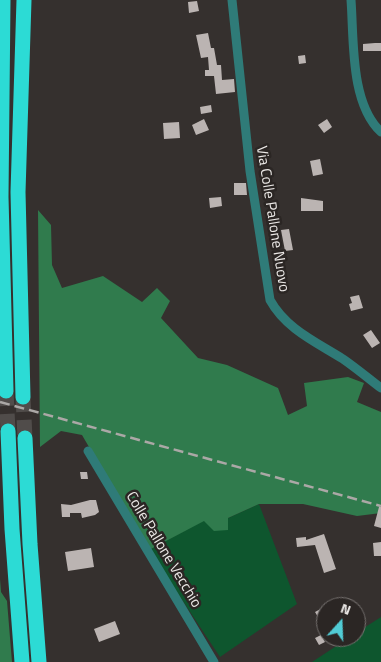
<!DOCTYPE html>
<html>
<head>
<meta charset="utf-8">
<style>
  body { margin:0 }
  #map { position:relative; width:381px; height:662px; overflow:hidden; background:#35302e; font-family:"Titillium Web",sans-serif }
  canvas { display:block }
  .north { position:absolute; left:316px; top:597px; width:50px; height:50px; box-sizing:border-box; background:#2b2624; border:1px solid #787472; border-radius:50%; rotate:20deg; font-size:14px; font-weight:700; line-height:20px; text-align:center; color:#ece9e7 }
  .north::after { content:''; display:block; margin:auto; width:18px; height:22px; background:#51ccd5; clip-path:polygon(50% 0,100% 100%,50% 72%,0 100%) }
</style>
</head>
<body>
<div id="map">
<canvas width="381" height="662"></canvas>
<div class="north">N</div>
</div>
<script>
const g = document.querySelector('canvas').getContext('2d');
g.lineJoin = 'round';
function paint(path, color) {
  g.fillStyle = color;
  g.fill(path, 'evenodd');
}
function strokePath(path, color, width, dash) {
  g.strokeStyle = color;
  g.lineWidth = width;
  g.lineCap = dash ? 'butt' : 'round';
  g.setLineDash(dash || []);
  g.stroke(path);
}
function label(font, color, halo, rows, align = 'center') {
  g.font = font + ' "Titillium Web",sans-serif';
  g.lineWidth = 5;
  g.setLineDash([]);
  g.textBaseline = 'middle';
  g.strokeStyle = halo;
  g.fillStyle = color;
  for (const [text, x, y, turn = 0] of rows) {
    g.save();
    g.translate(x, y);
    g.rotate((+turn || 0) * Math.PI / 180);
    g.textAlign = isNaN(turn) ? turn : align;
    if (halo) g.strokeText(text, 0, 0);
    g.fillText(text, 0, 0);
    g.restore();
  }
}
const green = new Path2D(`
  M259,504L297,604L220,657L149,550L204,520L228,518Z
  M381,617V662H312L350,637H356V633Z`);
const forest = new Path2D(`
  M38,210L51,225L52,265L62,288L103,276L142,302L157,288L170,301L161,318L198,358L227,365L278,388L288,415L307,406L304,383L348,377L364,383L357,402L381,412V513L357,516L303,504H259L228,518V530L214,531L204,521L149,550L82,435L61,431L40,447Z
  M0,579L1,592L7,601L12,662H0Z`);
const building = new Path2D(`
  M197,1L199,11L189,13L188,2Z
  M208,33L211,48H214L217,65H221L222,80L234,79L235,92L216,94L214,76H205V70H209L208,57L201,58L196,35Z
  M375,43H381V51H363V44Z
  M305,55L306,63L299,64L298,56Z
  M211,105L212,112L201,114L200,107Z
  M204,119L209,130L196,135L192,125Z
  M327,119L332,127L324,133L318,125Z
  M179,122L180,138L164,139L163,123Z
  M320,159L323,174L313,176L310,161Z
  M234,183H246L247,195H234Z
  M221,197L222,206L210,208L209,198Z
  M301,198L323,201V211H301Z
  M289,229L293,250L285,251L281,230Z
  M359,295L363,308L351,311L349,304L352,303L350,297Z
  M371,330L380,343L372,348L363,335Z
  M80,472H87L88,479H81Z
  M90,500H96L99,512L95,515L82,518L81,513H70V517H62L61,504L71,505Z
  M379,507H381V528L374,526Z
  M324,534L336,569L324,573L315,545L297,547L296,538L306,537V540Z
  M381,542V556H374L373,543Z
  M91,548L94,567L68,571L65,552Z
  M326,606V619L321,622L315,612Z
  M115,621L120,634L99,642L94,629Z
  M321,635L325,642L319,645L315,638Z`);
const motorwayTunnel = new Path2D(`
  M6,391L8,431
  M23,397L25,438`);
const minor = new Path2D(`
  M232,0L250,171L270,300C286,329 316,342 343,359C356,368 368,378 381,388
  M351,0C354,40 350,103 381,132
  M88,451L214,662`);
const motorway = new Path2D(`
  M3,0L1,197L6,391
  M23,397L18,192L24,0
  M8,431L12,529L22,662
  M25,438L30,544L39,662`);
const rail = new Path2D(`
  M0,402L381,506`);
const streetNames = [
  ["Via Colle Pallone Nuovo",272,219,81],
  ["Colle Pallone Vecchio",163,550,59]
];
paint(green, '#0e562e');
paint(forest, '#307b4d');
paint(building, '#bbb4b2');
strokePath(motorwayTunnel, '#504c4a', 15, [15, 8]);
strokePath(minor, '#2f7b78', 9);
strokePath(motorway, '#2cdbd5', 15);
strokePath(rail, '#aba8a6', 2.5, [10, 5]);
label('15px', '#ece9e7', '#2b2624', streetNames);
</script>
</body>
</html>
